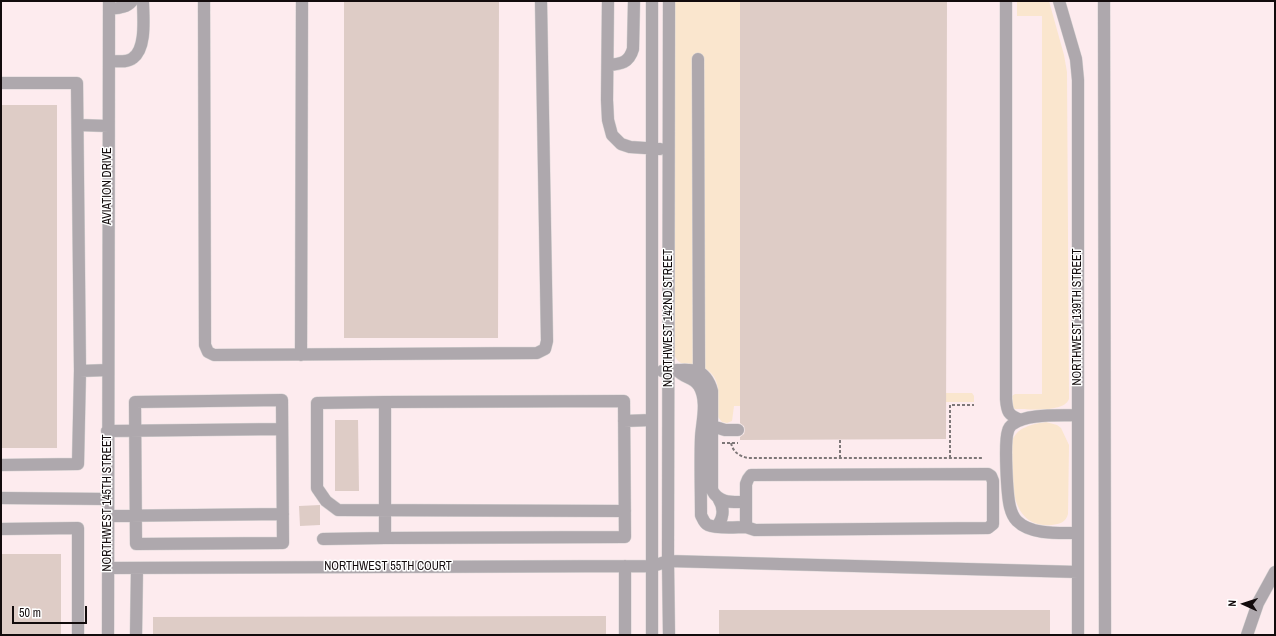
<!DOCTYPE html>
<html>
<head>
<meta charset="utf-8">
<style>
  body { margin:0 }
  #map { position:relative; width:1276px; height:636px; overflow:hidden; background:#fffbfb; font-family:"Archivo Narrow",sans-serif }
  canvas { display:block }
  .frame { position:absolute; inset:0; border:2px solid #120b0c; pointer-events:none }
  .north { position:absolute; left:1224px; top:584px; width:40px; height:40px; -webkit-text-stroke:3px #fff; paint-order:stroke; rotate:273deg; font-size:11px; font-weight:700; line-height:16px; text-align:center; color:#120b0c }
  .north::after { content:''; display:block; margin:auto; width:14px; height:18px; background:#120b0c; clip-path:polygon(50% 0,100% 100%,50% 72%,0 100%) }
  .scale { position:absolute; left:12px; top:606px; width:75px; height:18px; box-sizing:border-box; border:2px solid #120b0c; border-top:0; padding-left:5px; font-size:12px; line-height:14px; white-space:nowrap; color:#120b0c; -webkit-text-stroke:3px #fff; paint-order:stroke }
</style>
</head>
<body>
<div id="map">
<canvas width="1276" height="636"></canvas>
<div class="frame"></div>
<div class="north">N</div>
<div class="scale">50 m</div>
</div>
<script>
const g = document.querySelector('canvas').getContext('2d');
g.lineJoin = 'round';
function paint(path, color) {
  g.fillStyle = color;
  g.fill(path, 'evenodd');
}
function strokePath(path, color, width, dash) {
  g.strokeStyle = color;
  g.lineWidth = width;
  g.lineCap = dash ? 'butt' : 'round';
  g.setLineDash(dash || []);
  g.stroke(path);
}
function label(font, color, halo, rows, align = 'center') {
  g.font = font + ' "Archivo Narrow",sans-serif';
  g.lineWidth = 3;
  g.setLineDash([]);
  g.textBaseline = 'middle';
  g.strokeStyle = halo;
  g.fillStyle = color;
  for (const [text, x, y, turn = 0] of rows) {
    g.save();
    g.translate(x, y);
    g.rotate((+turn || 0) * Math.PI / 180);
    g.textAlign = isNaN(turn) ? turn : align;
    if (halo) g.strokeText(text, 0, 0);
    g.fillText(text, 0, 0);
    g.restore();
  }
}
const built = new Path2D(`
  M1,1H1275V635H1Z`);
const green = new Path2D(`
  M675,1H740V406H734L732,421L727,423L722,422L718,417V388C715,368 698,364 681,363L678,361L674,355Z
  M1017,1H1049L1064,55L1067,72L1069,399C1064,413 1028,409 1015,409L1013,408L1012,396L1015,394H1042V16H1017Z
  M946,393H972L974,396V402H946Z
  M1046,422L1057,425L1061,428L1069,445L1068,514C1066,522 1060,524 1052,525C1006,529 1012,472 1012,442C1016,427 1033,424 1046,422Z`);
const building = new Path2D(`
  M344,1H499L498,338H344Z
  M740,1H947L946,439L740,440V437L744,434L745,430L744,426L740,423Z
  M1,105H57V448H1Z
  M335,420H358L359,491H335Z
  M320,505V525L300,526L299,506Z
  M1,554H61V635H1Z
  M719,610H1050V635H719Z
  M606,616V635H153V617Z`);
const path = new Path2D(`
  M840,440V458
  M722,443H738
  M731,443C733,452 739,456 748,458H982
  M950,458V405H974`);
const minor = new Path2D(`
  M204,1L205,345L208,352L214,355L537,353L545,349L547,341L541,1
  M608,1L607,100L608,120L612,135L621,144L630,147L660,149
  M1006,1V399C1007,412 1008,415 1021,420
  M1059,1L1076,59L1078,80V635
  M1104,1L1105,635
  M109,9C118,8 126,8 132,1
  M698,59L699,372
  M109,61C117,61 127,63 133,58C147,48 143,16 143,1
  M608,65C621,64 629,63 633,49L634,1
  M1,83H77L80,371L108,370
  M78,125L108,126
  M301,355L302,1
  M677,370C683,378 694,377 699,386C708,401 702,421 701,437C700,463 701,489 701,515C703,519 704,523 708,525C717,529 736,527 746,527
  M662,371C684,371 704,362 712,391V490C719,504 733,502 746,502
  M282,400L283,543L136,544L135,402Z
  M624,401L625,537L385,538V402Z
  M385,402L317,403V488L326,501L338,510L625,511
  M624,421L652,420
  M712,426L725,430H738
  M107,431L282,429
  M1,465L78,464L80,371
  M988,474L991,476L993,481V524L988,528L755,530L746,527V484L748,479L751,475Z
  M1,498L108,499
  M108,516L283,514
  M716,527C723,520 725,509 719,500
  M1,529L78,528V635
  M1078,533C1059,533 1031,535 1017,521C1014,518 1011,511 1010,507C1007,495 1004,442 1008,431C1008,429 1011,425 1013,424C1027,413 1061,416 1078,415
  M323,539L385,538
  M108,568L653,566L668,561L1078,572
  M108,635L109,1
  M136,635L137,568
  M625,635V566
  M652,635V1
  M669,635L668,561L669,1
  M1247,635L1258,603L1275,572`);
const streetNames = [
  ["AVIATION DRIVE",108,186,-90],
  ["NORTHWEST 139TH STREET",1078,317,-90],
  ["NORTHWEST 142ND STREET",669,318,-90],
  ["NORTHWEST 145TH STREET",108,503,-90],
  ["NORTHWEST 55TH COURT",388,567]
];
paint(built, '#fdebee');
paint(green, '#fae6ce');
paint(building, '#deccc6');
strokePath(minor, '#d9d5d5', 13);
strokePath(path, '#7d7778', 2, [3, 2]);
strokePath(minor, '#aea8ad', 12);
label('12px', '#120b0c', '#fff', streetNames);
</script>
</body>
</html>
